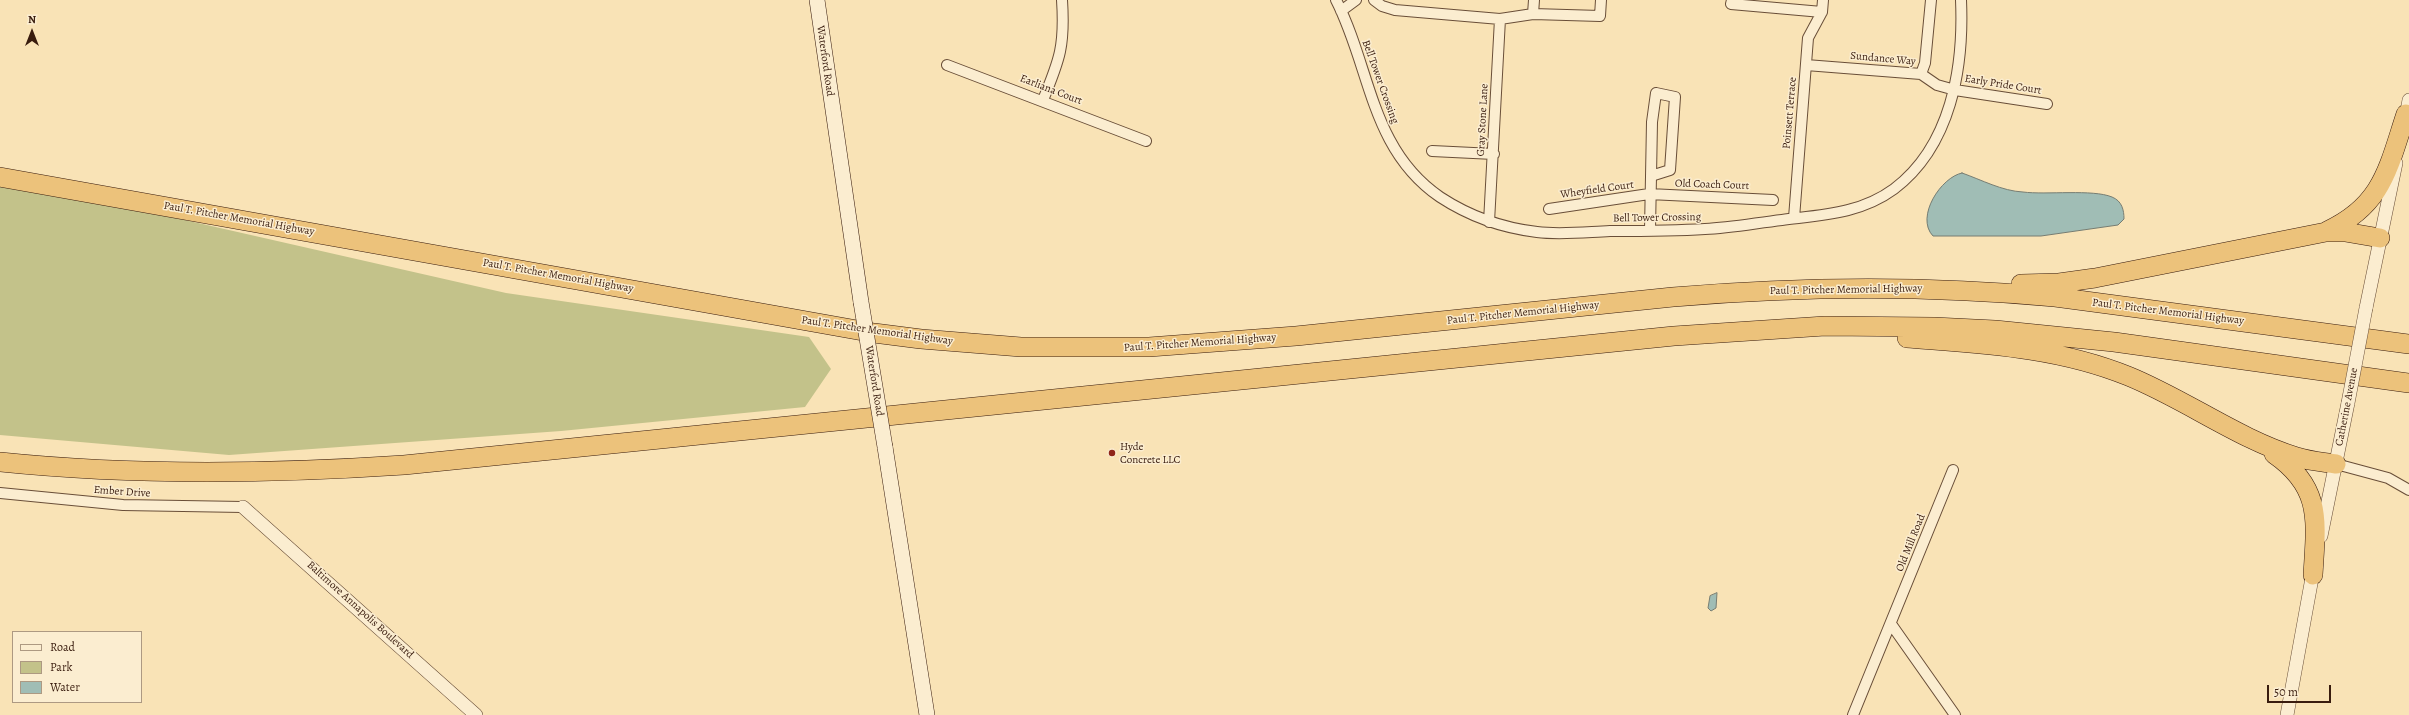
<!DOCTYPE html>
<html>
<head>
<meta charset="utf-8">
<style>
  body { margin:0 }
  #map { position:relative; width:2409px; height:715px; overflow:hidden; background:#f9e3b6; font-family:Alegreya,serif }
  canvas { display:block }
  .legend { position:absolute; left:12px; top:631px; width:130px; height:72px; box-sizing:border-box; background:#fbedd0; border:1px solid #ad9982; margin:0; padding:5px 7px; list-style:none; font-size:12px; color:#391c0e }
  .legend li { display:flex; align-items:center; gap:8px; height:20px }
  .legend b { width:20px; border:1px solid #ad9982 }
  .north { position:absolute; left:12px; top:12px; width:40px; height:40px; -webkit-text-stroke:3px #fbedd0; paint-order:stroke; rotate:0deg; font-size:11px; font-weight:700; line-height:16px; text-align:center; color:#391c0e }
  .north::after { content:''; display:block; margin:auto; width:14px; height:18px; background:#391c0e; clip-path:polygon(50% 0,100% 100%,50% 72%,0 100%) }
  .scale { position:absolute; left:2267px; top:685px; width:64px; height:18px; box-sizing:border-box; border:2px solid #391c0e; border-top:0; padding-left:5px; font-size:12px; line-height:14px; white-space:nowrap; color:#391c0e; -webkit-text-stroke:3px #fbedd0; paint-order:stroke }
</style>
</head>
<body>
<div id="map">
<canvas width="2409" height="715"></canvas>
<ul class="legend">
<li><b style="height:5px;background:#fbedd0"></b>Road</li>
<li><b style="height:11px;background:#c3c28a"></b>Park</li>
<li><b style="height:11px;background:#a0bdb5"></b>Water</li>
</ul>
<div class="north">N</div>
<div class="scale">50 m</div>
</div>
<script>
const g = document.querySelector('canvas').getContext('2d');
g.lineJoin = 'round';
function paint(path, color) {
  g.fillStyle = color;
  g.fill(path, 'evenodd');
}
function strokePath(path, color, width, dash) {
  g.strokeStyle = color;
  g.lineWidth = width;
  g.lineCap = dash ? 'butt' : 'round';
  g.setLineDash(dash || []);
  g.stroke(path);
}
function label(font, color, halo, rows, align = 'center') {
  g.font = font + ' Alegreya,serif';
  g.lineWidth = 3;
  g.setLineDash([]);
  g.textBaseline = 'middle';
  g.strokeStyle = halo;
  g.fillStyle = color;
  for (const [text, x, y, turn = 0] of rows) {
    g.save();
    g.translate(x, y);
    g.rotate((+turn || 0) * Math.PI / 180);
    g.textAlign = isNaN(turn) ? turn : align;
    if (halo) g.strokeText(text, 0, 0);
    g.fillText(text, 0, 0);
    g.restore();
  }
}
const green = new Path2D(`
  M0,178L506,293L809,337L831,369L805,407L561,431L229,455L0,435Z`);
const water = new Path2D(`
  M1962,173C1982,180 2002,191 2023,192C2046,195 2093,189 2112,197C2122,201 2124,210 2124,219L2118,225L2041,236H1933C1915,217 1941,177 1962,173Z
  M1717,593L1716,608L1711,611L1708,608L1710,596Z`);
const minor = new Path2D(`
  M1336,0C1371,68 1370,149 1440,197C1469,216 1503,228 1537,232C1560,235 1586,232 1610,231C1641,231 1673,231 1705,229C1730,228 1756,223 1782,220C1821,215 1860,214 1894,189C1951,146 1964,68 1961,0
  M1374,0L1382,6L1395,10L1500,19L1533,14
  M1534,0L1533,14L1600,16L1601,0
  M1732,0L1731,4L1822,12L1823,0
  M1341,11L1356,0
  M947,65L1146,141
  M1806,65L1921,74L1937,85L1955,90L2047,104
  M1921,74L1925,63L1931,0
  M1656,93L1675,97L1670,170L1651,176L1652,122Z
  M1043,100C1060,59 1065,45 1062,0
  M1432,151L1494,154
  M1549,209L1649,194L1773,200
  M1794,218L1808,38L1822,12
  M1489,222L1500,19
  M1650,230L1651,176
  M2336,464L2388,478L2409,490
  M0,493L123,505L243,507
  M1891,624L1955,715
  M1853,715L1953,470`);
const tertiary = new Path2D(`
  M2405,122L2409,100
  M2366,308L2396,163
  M243,507L476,715
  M2321,536L2348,403
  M2287,715L2314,567`);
const secondary = new Path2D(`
  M817,0L861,302
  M885,447L927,715`);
const motorway = new Path2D(`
  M0,177L874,333L921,339L1021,347H1149L1296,336L1673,297C1801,286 1927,285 2055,297L2409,344
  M2327,231C2383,205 2388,168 2406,114
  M2021,284L2059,283L2095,278L2326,232H2345L2380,238
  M1907,338C1982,344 2057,347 2128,376C2185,399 2238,439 2297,457C2309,461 2323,462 2336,464
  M2274,454C2323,488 2316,522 2313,575
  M0,462C135,476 269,474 404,465L1674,336L1825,326L1934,327L1995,330L2114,342L2409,383`);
const tertiaryBridge = new Path2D(`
  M2348,403L2366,308`);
const secondaryBridge = new Path2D(`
  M861,302L885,447`);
const markers = [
  [1112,453,4,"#8f2418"]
];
const streetNames = [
  ["Sundance Way",1883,59,5],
  ["Waterford Road",825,61,82],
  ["Bell Tower Crossing",1380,82,70],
  ["Early Pride Court",2003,85,9],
  ["Earliana Court",1051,90,21],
  ["Poinsett Terrace",1790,113,-85],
  ["Gray Stone Lane",1483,120,-87],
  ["Old Coach Court",1712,185,2],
  ["Wheyfield Court",1597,190,-8],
  ["Bell Tower Crossing",1657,218,-1],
  ["Paul T. Pitcher Memorial Highway",239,219,10],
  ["Paul T. Pitcher Memorial Highway",558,276,10],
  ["Paul T. Pitcher Memorial Highway",1846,290,-1],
  ["Paul T. Pitcher Memorial Highway",2168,312,7],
  ["Paul T. Pitcher Memorial Highway",1523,313,-6],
  ["Paul T. Pitcher Memorial Highway",877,331,8],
  ["Paul T. Pitcher Memorial Highway",1200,343,-4],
  ["Waterford Road",874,381,81],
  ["Catherine Avenue",2347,407,-79],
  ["Ember Drive",122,492,4],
  ["Old Mill Road",1911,543,-68],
  ["Baltimore Annapolis Boulevard",360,610,42]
];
const poiNames = [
  ["Hyde",1120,447],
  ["Concrete LLC",1120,460]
];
paint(green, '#c3c28a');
paint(water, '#a0bdb5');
strokePath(water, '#777d72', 1);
strokePath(minor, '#694e38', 12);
strokePath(tertiary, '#694e38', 14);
strokePath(secondary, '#391c0e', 16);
strokePath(motorway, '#391c0e', 20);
strokePath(minor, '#fbedd0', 10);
strokePath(tertiary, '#fbedd0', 13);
strokePath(secondary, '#fbedd0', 15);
strokePath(motorway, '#ecc27b', 19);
strokePath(tertiaryBridge, '#694e38', 14, []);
strokePath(secondaryBridge, '#391c0e', 16, []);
strokePath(tertiaryBridge, '#fbedd0', 13);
strokePath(secondaryBridge, '#fbedd0', 15);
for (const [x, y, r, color] of markers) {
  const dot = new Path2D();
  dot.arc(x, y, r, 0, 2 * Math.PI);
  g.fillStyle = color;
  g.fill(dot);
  strokePath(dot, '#fbedd0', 1.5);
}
label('11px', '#391c0e', '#fbedd0', streetNames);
label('11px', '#391c0e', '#fbedd0', poiNames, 'left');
</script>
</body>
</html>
